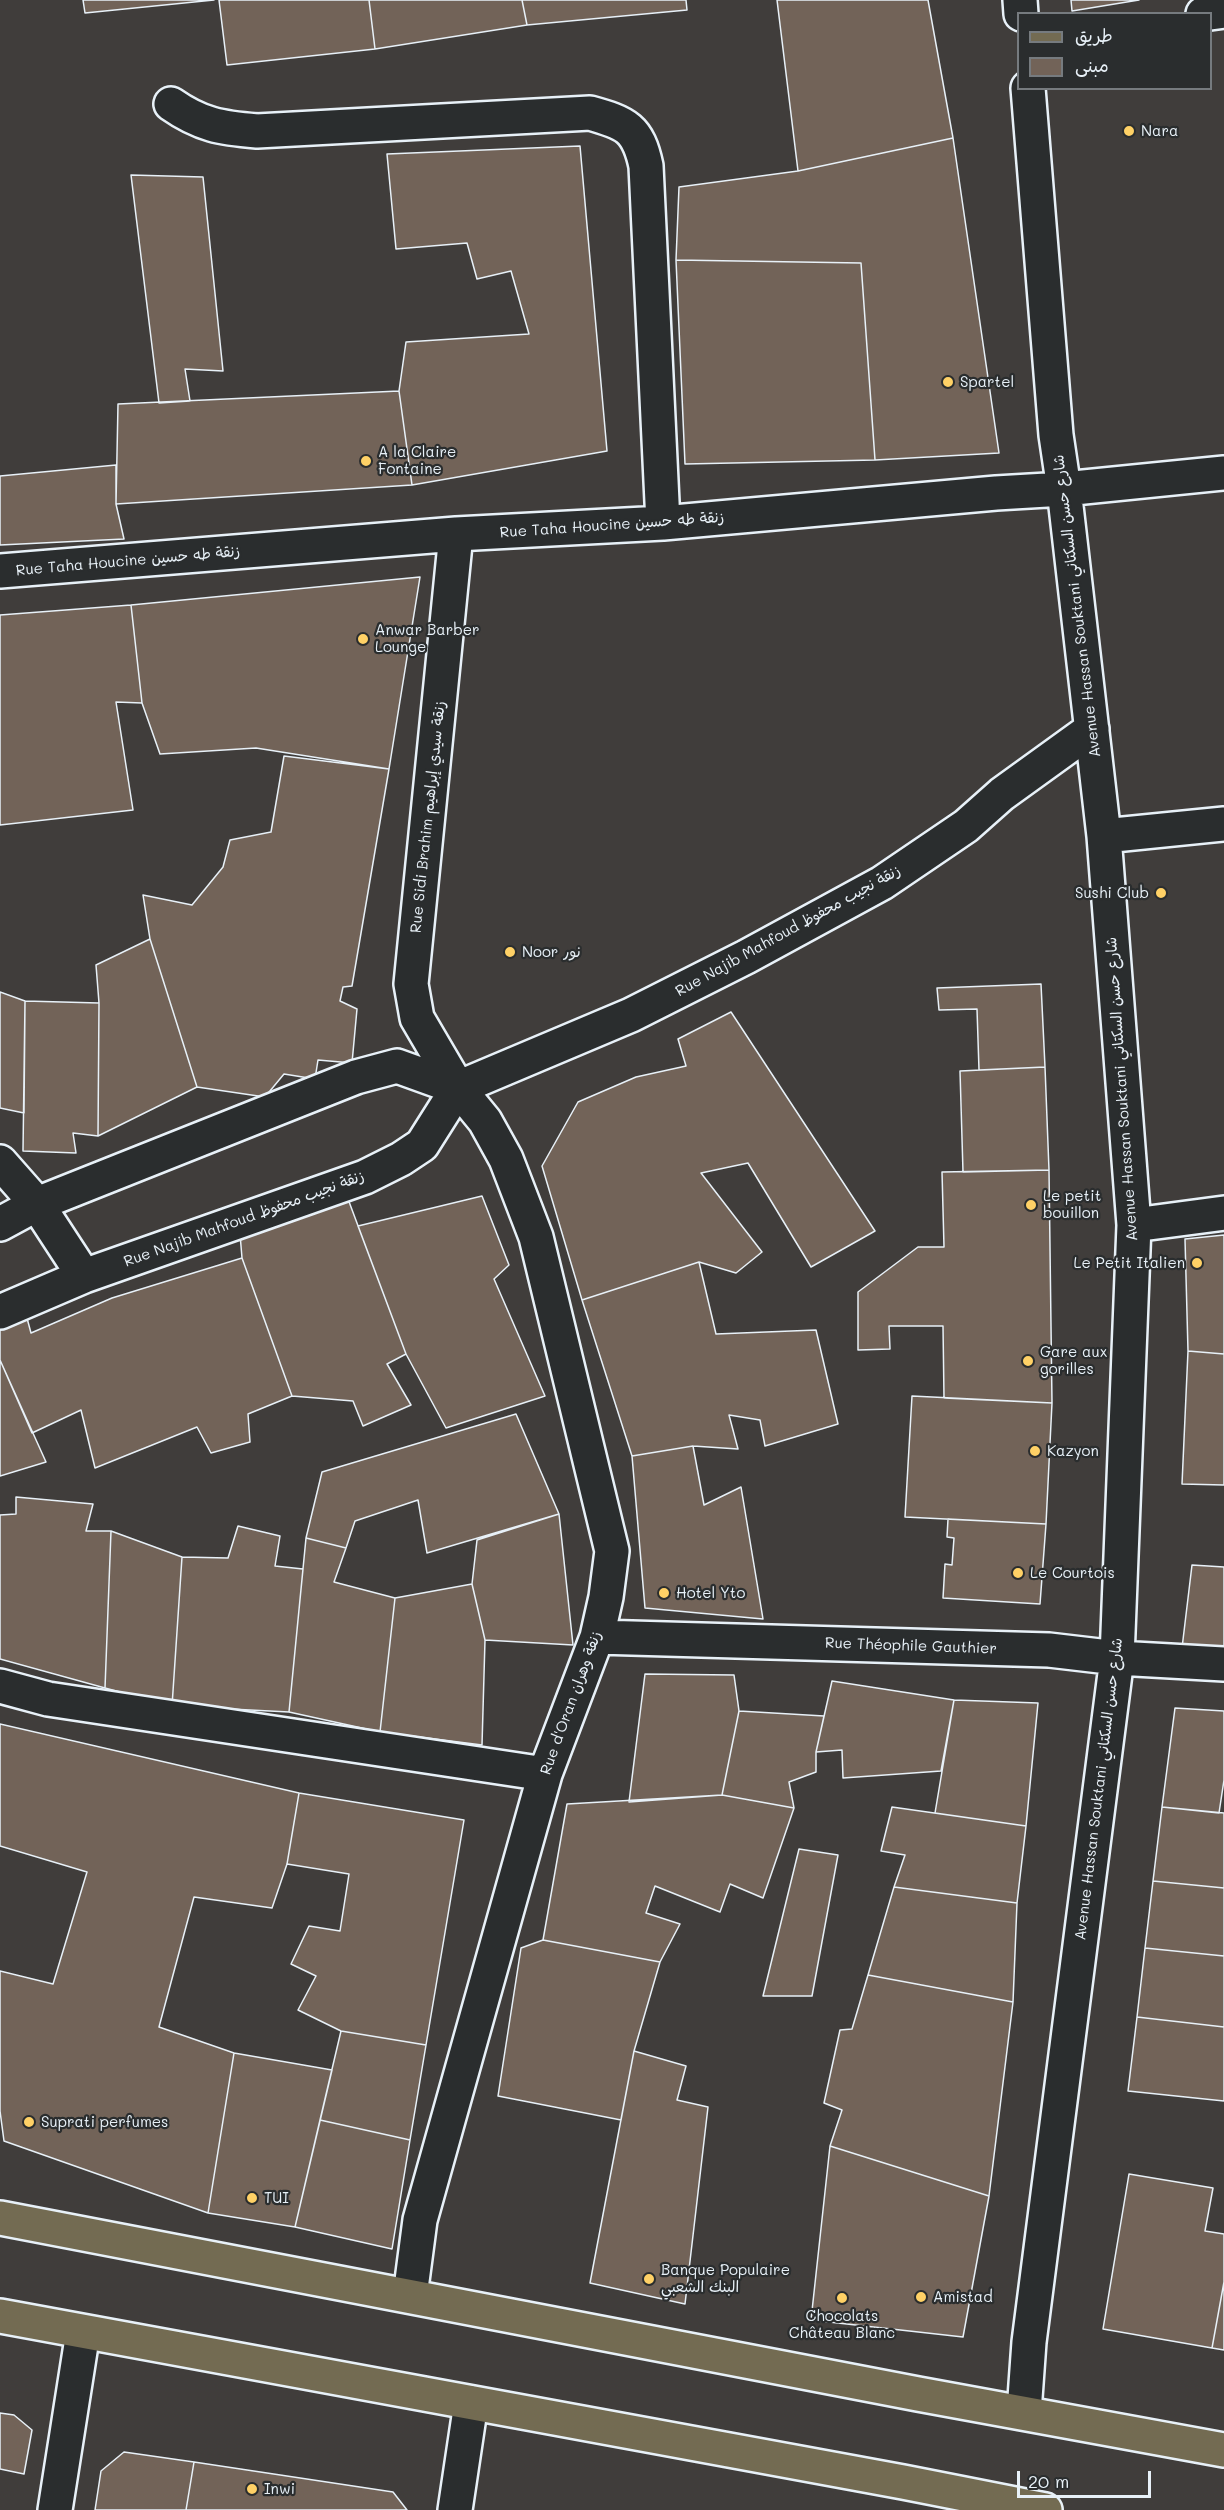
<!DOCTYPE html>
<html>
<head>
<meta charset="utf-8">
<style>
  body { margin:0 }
  #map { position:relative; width:1224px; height:2510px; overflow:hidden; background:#403d3b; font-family:Mali,"Playpen Sans Arabic",sans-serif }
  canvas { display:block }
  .legend { position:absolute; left:1017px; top:12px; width:195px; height:78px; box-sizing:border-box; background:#2a2d2e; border:2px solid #767b7f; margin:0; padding:8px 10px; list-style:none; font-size:18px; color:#e8f1f8 }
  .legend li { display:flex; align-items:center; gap:12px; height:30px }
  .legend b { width:30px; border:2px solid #767b7f }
  .scale { position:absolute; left:1017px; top:2471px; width:134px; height:27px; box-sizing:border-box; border:3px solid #e8f1f8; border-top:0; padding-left:8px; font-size:18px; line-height:21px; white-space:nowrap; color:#e8f1f8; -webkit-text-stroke:4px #2a2d2e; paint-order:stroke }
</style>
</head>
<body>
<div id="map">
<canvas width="1224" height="2510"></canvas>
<ul class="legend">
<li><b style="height:8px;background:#736b52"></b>طريق</li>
<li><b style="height:16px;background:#726358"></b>مبنى</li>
</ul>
<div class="scale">20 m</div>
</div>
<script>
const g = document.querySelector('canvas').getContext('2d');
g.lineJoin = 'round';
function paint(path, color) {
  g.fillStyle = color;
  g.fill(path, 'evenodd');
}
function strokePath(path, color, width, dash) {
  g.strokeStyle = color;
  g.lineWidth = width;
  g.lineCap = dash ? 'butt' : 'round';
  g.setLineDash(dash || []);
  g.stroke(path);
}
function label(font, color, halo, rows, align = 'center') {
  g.font = font + ' Mali,"Playpen Sans Arabic",sans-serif';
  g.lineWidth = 4.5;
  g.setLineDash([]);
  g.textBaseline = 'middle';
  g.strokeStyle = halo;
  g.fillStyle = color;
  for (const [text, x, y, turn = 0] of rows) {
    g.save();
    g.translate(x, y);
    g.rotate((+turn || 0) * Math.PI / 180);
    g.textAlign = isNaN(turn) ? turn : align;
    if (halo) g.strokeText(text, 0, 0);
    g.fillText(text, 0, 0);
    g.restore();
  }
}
const building = new Path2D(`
  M83,0H214L85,13Z
  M219,0H369L375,49L227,65Z
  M369,0H522L527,25L375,49Z
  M522,0H686L687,10L527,25Z
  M777,0H928L953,138L798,171Z
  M1071,0H1139L1072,11Z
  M953,138L999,453L875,460L861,263L676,260L679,187L798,171Z
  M580,146L607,451L412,485L399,391L406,342L529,334L511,271L477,279L467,243L396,249L387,154Z
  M131,175L203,177L223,371L185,369L190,401L159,403Z
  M676,260L861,263L875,460L685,464Z
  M399,391L412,485L116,504L118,404Z
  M116,465V504L124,539L0,545V476Z
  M420,577L389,769L256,748L160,754L142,703L131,605Z
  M131,605L142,703L116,702L133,810L0,825V615Z
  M284,756L389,769L352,986L343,987L340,1001L357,1009L352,1063L318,1060L315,1079L284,1074L265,1097L197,1087L150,939L143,895L192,905L223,867L230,840L271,832Z
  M150,939L197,1087L98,1136L99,1003L96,965Z
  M1041,984L1045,1067L979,1070L977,1009L939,1010L937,988Z
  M0,992L25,1001L24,1113L0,1108Z
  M25,1001L99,1003L98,1136L73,1133L76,1153L23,1151Z
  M731,1012L875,1231L811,1267L748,1163L701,1173L762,1252L736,1273L699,1262L582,1300L542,1166L578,1102L636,1077L686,1066L678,1039Z
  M1045,1067L1049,1170L963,1172L960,1071Z
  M1049,1170L1052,1403L944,1398L943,1326H889L890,1349L858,1350V1292L918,1247H944L942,1172Z
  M482,1196L509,1265L494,1279L545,1396L446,1428L406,1354L358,1226Z
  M348,1199L406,1354L387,1364L411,1405L363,1426L353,1401L292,1396L242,1258L240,1234Z
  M1224,1235V1354L1188,1351L1185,1239Z
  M242,1258L292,1396L248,1414L250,1442L211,1453L197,1427L95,1468L81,1410L32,1433L0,1360V1322L24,1307L31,1333L112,1298Z
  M699,1262L716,1334L816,1330L838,1424L765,1446L760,1420L729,1415L738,1449L693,1446L632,1456L582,1300Z
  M1188,1351L1224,1354V1485L1182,1484Z
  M0,1360L46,1462L0,1476Z
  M912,1396L1052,1403L1046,1524L905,1517Z
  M516,1414L559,1514L427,1553L418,1500L355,1521L346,1548L306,1538L322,1472Z
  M693,1446L704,1505L741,1487L763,1619L645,1608L632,1456Z
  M16,1497L93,1504L86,1531H111L105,1688L0,1659V1515L16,1514Z
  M559,1514L573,1645L485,1640L472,1584L477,1540Z
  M948,1519L1046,1524L1040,1604L943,1598L945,1564L952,1565L954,1538L947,1537Z
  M238,1526L280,1536L275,1566L303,1569L289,1712L172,1706L182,1557L228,1558Z
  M111,1531L182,1557L172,1706L105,1688Z
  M306,1538L346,1548L334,1582L395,1598L380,1732L289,1712Z
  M1192,1565L1224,1567V1650L1182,1648Z
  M472,1584L485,1640L482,1745L380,1732L395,1598Z
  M645,1674L734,1675L739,1711L722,1795L629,1802Z
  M832,1681L954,1700L941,1771L843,1778L842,1750L816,1752Z
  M954,1700L1038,1703L1026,1826L935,1813Z
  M1175,1708L1224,1711V1780L1219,1813L1162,1807Z
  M739,1711L824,1716L816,1752V1772L789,1782L794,1808L722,1795Z
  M0,1724L299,1793L287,1864L272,1908L194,1897L159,2027L234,2053L208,2213L4,2141L0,2111V1971L53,1984L87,1872L0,1846Z
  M299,1793L464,1820L426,2045L341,2031L298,2010L316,1976L291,1964L309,1926L340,1931L349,1874L287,1864Z
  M722,1795L794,1808L763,1898L730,1884L720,1912L655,1886L646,1913L680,1924L660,1962L543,1940L567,1804Z
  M892,1807L1026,1826L1017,1903L894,1887L905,1855L881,1851Z
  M1162,1807L1224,1813V1888L1153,1881Z
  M799,1849L838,1855L812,1996H763Z
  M1153,1881L1224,1888V1956L1145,1948Z
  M894,1887L1017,1903L1013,2002L868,1975Z
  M543,1940L660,1962L634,2051L621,2120L498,2096L521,1948Z
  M1145,1948L1224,1956V2027L1137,2017Z
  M868,1975L1013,2002L989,2196L830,2146L842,2110L824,2103L840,2030L852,2029Z
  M1137,2017L1224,2027V2101L1128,2091Z
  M341,2031L426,2045L410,2140L320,2120Z
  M634,2051L686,2066L677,2100L708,2107L685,2304L590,2283Z
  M234,2053L332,2070L295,2227L208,2213Z
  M320,2120L410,2140L392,2249L295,2227Z
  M830,2146L989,2196L963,2337L811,2320Z
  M1129,2174L1213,2188L1205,2231L1224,2234V2282L1212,2348L1103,2329Z
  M1224,2282V2350L1212,2348Z
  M0,2413L14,2415L32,2430L24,2474L0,2469Z
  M124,2452L194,2462L186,2510H95L101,2471Z
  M194,2462L393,2492L407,2510H186Z`);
const minor = new Path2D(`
  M1020,0L1021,14
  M1203,14L1224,11
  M171,104C201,125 221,128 257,131L590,113C626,123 638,128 646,166L663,523
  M0,571L456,534L663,523L996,493L1064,489L1224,473
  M1104,836L1224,824
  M0,1162L37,1204L84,1276
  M0,1224L37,1204L356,1077L397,1066L458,1088
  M1134,1225L1224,1213
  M0,1312L84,1276L365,1177L401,1159L422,1145L458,1088L631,1015L746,957L882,883L966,826L1002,794L1092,729
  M597,1637L1049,1650L1117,1658L1224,1664
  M0,1686L48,1699L545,1774
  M410,2296L420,2220L545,1774L597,1637L606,1597L612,1551L536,1237L506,1159L485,1121L458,1088L417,1018L411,984L456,534
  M1024,2412L1029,2342L1117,1658L1134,1225L1104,836L1064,489L1056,435L1028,88
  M55,2510L83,2332
  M455,2510L471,2403`);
const major = new Path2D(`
  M0,2218L918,2394L1224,2450
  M0,2316L903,2482L1045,2510`);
const markers = [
  [1129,131,6,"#ffd166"],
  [948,382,6,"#ffd166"],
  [366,461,6,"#ffd166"],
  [363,639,6,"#ffd166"],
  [1161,893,6,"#ffd166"],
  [510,952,6,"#ffd166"],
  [1031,1205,6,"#ffd166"],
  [1197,1263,6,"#ffd166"],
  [1028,1361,6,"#ffd166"],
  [1035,1451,6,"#ffd166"],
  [1018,1573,6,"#ffd166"],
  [664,1593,6,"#ffd166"],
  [29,2122,6,"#ffd166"],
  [252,2198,6,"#ffd166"],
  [649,2279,6,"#ffd166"],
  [921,2297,6,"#ffd166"],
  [842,2298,6,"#ffd166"],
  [252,2489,6,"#ffd166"]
];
const poiNames = [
  ["Nara",1141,131],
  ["Spartel",960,382],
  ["A la Claire",378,452],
  ["Fontaine",378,469],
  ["Anwar Barber",375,630],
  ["Lounge",375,647],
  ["Sushi Club",1149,893,"right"],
  ["Noor نور",522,952],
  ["Le petit",1043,1196],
  ["bouillon",1043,1213],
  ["Le Petit Italien",1185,1263,"right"],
  ["Gare aux",1040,1352],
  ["gorilles",1040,1369],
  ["Kazyon",1047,1451],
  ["Le Courtois",1030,1573],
  ["Hotel Yto",676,1593],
  ["Suprati perfumes",41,2122],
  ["TUI",264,2198],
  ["Banque Populaire",661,2270],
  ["البنك الشعبي",661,2287],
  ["Amistad",933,2297],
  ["Chocolats",842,2316,"center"],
  ["Château Blanc",842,2333,"center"],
  ["Inwi",264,2489]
];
const streetNames = [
  ["Rue Taha Houcine زنقة طه حسين",612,525,-4],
  ["Rue Taha Houcine زنقة طه حسين",128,561,-5],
  ["Avenue Hassan Souktani شارع حسن السكتاني",1077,606,-97],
  ["Rue Sidi Brahim زنقة سيدي إبراهيم",428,817,-84],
  ["Rue Najib Mahfoud زنقة نجيب محفوظ",788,931,-29],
  ["Avenue Hassan Souktani شارع حسن السكتاني",1122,1089,-94],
  ["Rue Najib Mahfoud زنقة نجيب محفوظ",244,1219,-20],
  ["Rue Théophile Gauthier",911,1646,2],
  ["Rue d'Oran زنقة وهران",571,1703,-70],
  ["Avenue Hassan Souktani شارع حسن السكتاني",1099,1789,-83]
];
paint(building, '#726358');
strokePath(building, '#e8f1f8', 1.5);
strokePath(minor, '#e8f1f8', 38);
strokePath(major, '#e8f1f8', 38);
strokePath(minor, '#2a2d2e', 33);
strokePath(major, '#736b52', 33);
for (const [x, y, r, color] of markers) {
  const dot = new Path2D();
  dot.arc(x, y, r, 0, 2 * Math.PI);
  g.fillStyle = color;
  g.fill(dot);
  strokePath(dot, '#2a2d2e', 2);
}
label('15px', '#e8f1f8', '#2a2d2e', poiNames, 'left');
label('15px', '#e8f1f8', '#2a2d2e', streetNames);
</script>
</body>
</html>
